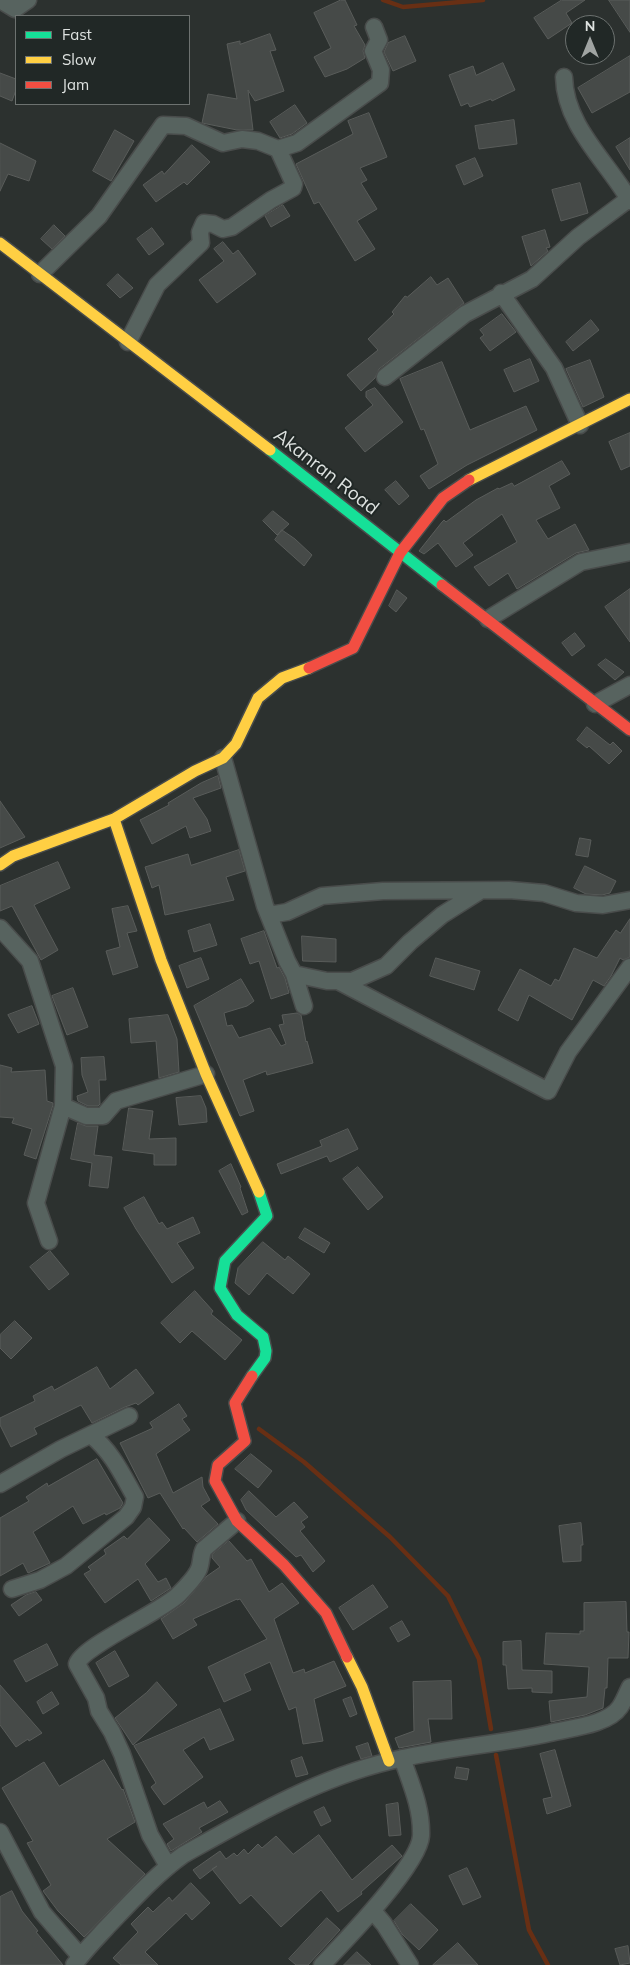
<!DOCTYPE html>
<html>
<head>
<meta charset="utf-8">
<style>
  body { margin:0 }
  #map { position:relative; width:630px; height:1965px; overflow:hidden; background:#2c312f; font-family:Mulish,sans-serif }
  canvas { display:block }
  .legend { position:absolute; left:15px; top:15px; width:175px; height:90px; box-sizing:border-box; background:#212826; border:1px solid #6d7270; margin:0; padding:6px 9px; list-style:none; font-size:15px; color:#dee2e0 }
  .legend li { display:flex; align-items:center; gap:10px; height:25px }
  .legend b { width:25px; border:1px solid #6d7270 }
  .north { position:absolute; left:565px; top:15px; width:50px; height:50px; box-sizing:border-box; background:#212826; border:1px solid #6d7270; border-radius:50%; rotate:0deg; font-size:14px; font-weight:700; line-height:20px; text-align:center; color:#dee2e0 }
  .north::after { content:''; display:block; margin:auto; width:18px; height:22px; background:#a0a4a2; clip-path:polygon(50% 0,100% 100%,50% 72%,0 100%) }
</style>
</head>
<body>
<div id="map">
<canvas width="630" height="1965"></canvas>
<ul class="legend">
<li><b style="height:6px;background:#16e098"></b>Fast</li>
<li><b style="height:6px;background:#ffcf43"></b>Slow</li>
<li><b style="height:6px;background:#f24e42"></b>Jam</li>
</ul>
<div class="north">N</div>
</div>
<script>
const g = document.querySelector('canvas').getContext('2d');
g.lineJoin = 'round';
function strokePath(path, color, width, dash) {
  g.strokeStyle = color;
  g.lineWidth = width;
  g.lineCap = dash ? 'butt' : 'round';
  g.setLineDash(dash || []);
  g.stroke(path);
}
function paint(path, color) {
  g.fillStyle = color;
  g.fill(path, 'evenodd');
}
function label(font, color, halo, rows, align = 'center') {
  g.font = font + ' Mulish,sans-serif';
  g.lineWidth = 4;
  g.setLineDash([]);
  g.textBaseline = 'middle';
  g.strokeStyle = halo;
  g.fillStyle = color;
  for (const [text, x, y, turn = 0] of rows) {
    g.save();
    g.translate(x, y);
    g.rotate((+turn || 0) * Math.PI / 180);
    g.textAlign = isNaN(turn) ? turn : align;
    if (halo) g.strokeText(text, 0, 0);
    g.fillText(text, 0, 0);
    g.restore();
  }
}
const stream = new Path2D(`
  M383,0L403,7L483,0
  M259,1429L304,1462L390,1537L448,1596L479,1659L491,1729
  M496,1755L529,1930L548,1965`);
const building = new Path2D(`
  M341,0H345L357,25L354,26L365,45L363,51L365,58L347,69L325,77L314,57L331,48L314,13Z
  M562,0H585L566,13L572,23L548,39L534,18Z
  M609,0H630V32Z
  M270,34L276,50L270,51L284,91L255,101L248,90L253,130H237L202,123L208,94L237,99L227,44L240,41V44Z
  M405,36L416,61L393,71L384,52L388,43Z
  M630,56V92L592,113L578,88Z
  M503,63L515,90L492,101L491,99L470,107L468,103L461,106L449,75L473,66L476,75Z
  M0,73L16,79V90L12,101L0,96Z
  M295,105L307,123L292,134L280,138L270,122Z
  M369,113L387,157L360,168L367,180L361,183L377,209L357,221L375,249L355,261L319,202L314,204L296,164L353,134L348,121Z
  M514,120L517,144L479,149L475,126Z
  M115,130L134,141L111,181L93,171Z
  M630,138V170L616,147Z
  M0,143L36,161L29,181L8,174L0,191Z
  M192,145L210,162L187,185L184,182L156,202L143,185L162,171L164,174Z
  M475,158L483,176L464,185L456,166Z
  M580,183L588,213L561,221L552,190Z
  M283,205L290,216L271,227L265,216Z
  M54,225L65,236L52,249L41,239Z
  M152,228L164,244L149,255L137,239Z
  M545,230L550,247L546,248L548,251L531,266L522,237Z
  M223,242L233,254L238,250L256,274L217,303L199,280L224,261L214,249Z
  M118,274L133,288L120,298L107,285Z
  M431,277L437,285L448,278L464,303L379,369L375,378L361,391L347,375L378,350L368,339L394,314L392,312L405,296L407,297Z
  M502,314L516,332L490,351L480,338L484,335L480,330Z
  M591,320L599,330L573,351L566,342Z
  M530,359L539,381L514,392L504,370Z
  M590,360L604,397L583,407L566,369Z
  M442,362L470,430L526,406L537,430L467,465L429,489L420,476L438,464L424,429L421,430L400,379Z
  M375,388L403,422L365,452L345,428L373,405L366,397V392Z
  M630,433V466L621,470L609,442Z
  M562,461L570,474L549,486L560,508L536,520L548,539L575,524L589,550L576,553L517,589L508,573L489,586L474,567L517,542L502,514L463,543L473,555L456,567L438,543L424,554L419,551L442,522L444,520L446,522L476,500L498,488L499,489L512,483L514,486Z
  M396,481L409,496L399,505L385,490Z
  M273,511L289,524L277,535L263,521Z
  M282,530L295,539L312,555L304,566L275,540Z
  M630,589V642L605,607Z
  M397,590L407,598L396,612L389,606Z
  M575,633L585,646L572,656L562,643Z
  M606,659L624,672L615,680L598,665Z
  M587,727L610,745L613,742L622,751L609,764L589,746L587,748L577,740Z
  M218,776L221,788L193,798L207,819L211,831L190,838L186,826L152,844L140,820L169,805L168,803L201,783Z
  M0,801L25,837L0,848Z
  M580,838L591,840L588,857L576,855Z
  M239,850L245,871L226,877L234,900L165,915L159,885L152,888L145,867L188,854L191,865Z
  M58,862L70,888L34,905L58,950L41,960L12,906L0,911V886Z
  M585,866L616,881L610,893L602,895L586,894L574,888Z
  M128,906L137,931L127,933L138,967L113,975L106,951L120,947L112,909Z
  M630,919V957L623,960L620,958L611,976L604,986L593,980L572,1020L529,995L518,1021L498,1010L520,969L551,986L555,979L559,981L574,948L597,958L616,930L620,933Z
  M210,924L217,945L194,952L188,931Z
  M264,931L277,968L279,967L285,978L289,993L271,999L259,961L250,964L241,939Z
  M302,936L336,939V962L303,961Z
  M201,958L209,979L187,988L179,966Z
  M436,958L480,971L474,990L430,976Z
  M241,979L254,1001L247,1006L224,1013L227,1026L232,1025L239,1038L270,1028L281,1046L286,1044L279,1025L284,1024L282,1015L297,1013L301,1015L306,1042L307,1041L313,1063L267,1075L266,1071L243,1080L254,1111L240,1116L194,1006Z
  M73,988L88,1027L67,1035L52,996Z
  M32,1006L39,1024L18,1033L8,1015Z
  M168,1015L177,1039L179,1072L159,1078L156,1041L131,1043L129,1019Z
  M104,1057L106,1080H99L100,1104L98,1106H88L78,1101L77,1096L88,1092L82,1075L81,1058Z
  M0,1065L12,1068L11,1072L45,1070L47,1101L53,1103V1105L36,1159L24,1155L32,1129L12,1123L14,1118L0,1117Z
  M201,1096L206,1108L207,1122L179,1125L176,1098Z
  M129,1108L153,1111L149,1139L176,1138V1165H154V1154L123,1150Z
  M78,1123L86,1126H98L94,1155L112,1157L108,1188L89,1186L92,1163L71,1159Z
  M348,1129L358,1149L330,1162L327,1156L281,1174L277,1164L322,1146L320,1141Z
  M231,1164L241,1187L240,1188L248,1212L242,1215L219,1171Z
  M358,1167L383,1197L368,1210L343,1179Z
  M144,1197L159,1224L162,1222L167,1229L193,1217L200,1233L177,1243L194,1268L172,1283L136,1229L124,1208Z
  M305,1228L330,1243L324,1253L299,1238Z
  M263,1242L285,1260L288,1256L310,1274L293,1294L267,1273L249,1295L235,1283L238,1268Z
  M50,1251L69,1274L49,1290L30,1267Z
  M195,1291L213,1311L211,1314L242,1340L225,1360L192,1331L180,1343L161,1323Z
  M15,1321L32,1338L11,1359L0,1348V1335Z
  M97,1367L110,1389L136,1369L154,1393L138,1405L136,1403L125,1407L92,1423L81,1405L34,1428L37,1434L11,1447L0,1425V1418L35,1401L33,1396L52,1386L54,1390Z
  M179,1404L187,1416L182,1419L190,1430L156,1454L173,1493L202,1477L203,1487L210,1500L201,1506L218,1524L197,1542L184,1528L183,1529L160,1493L148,1498L120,1443L153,1428L150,1423Z
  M251,1454L272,1471L258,1488L235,1469Z
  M97,1459L123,1503L120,1508L106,1515L105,1513L83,1524L73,1506L33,1532L50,1563L28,1573L23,1563L0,1576V1518L29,1501L26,1497L47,1483L48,1486Z
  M249,1491L276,1517L294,1502L308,1517L301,1522L305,1527L300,1531L325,1561L313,1572L301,1555L296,1557L246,1510L241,1500Z
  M149,1518L170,1540L145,1564L158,1582L166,1578L171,1588L151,1601L138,1579L105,1603L84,1574L91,1570L88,1567L106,1554L104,1550L124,1536L127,1539Z
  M581,1523L583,1545H581V1561L563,1562L559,1526Z
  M229,1541L247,1561L251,1559L269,1592L282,1583L299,1603L274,1619L293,1673L304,1669L305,1673L334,1661L346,1686L314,1699L323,1741L303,1744L296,1707L289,1710L270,1662L244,1674L251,1690L224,1702L208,1667L267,1639L240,1599L237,1600V1599L193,1619L197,1625L173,1639L161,1619L184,1603L207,1576L220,1567L212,1558V1555Z
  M373,1585L388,1607L353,1630L339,1608Z
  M36,1592L42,1600L19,1616L11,1605L26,1595Z
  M626,1602L627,1632H629L628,1658H608L607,1688H605L603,1708L585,1715L551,1722L549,1701L587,1697L589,1667L544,1664L546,1633L580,1634V1631H584V1603Z
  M402,1621L410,1635L398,1642L390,1628Z
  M521,1641L522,1670L552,1671V1693L532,1692V1688L508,1689L506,1665H503V1642Z
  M47,1644L58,1665L26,1682L14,1661Z
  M115,1651L129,1676L109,1687L96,1663Z
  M451,1681L452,1719H428L431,1742L399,1748L395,1738L414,1731L413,1682Z
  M157,1682L177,1705L133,1745L115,1718L146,1693Z
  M0,1685L42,1733L29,1741L28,1739L16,1747L0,1725Z
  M52,1692L59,1704L43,1714L37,1702Z
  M351,1697L357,1714L350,1717L343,1700Z
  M220,1709L234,1740L210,1750L204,1737L183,1750L203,1777L164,1805L151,1787L156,1783L134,1746Z
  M368,1743L372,1756L361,1759L356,1747Z
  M555,1750L571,1806L547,1814L543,1799L552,1797L540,1754Z
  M302,1757L308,1774L296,1777L291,1761Z
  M104,1760L122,1790L123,1789L135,1822L107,1839L145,1874L84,1937L58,1911L43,1891L51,1885L27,1843L33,1841L2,1788L44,1762L59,1786Z
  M457,1767L469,1769L467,1780L455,1778Z
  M220,1801L228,1812L199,1828L202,1832L171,1851L167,1844L174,1839L163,1824L204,1802L207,1808Z
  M398,1803L401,1835L389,1836L386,1805Z
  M324,1807L331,1821L321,1826L314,1812Z
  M319,1835L352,1880L392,1845L402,1856L361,1892L362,1894L338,1912L321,1890L281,1927L251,1895L240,1904L212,1869L217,1866L200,1879L193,1870L220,1851L226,1859L234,1853L237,1856L244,1849L248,1854L258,1844L262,1848L276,1836L293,1854Z
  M467,1868L481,1897L463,1905L449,1876Z
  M191,1883L210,1903L192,1920L186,1913L145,1952L158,1965H121L113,1958L138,1932L131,1924L148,1907L153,1912L169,1897L172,1901Z
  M12,1891L22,1911L38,1931L36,1932L63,1965H0V1897Z
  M411,1904L438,1930L419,1950L402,1934L394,1921Z
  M327,1918L340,1930L308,1965H296L289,1959Z
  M458,1943L478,1965H433Z
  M628,1946L630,1963L620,1965L615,1949Z
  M357,1952L371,1965H344Z`);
const street = new Path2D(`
  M0,0L15,9L28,0
  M564,77C565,126 607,161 630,201
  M40,274L99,216L163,125L186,126L223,143L242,139L258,141L278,149L297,143L380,83L381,70L373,51L379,40L374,27
  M501,293L554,368L580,425
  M128,342L157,285L201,243L200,232L204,223L213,224L223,229L232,227L271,200L293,188L294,184L278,149
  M385,377L465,314L532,279L578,237L630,198
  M488,619L581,562L630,552
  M595,704L630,685
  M223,758L265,906L287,961L294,974L304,1006
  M269,915L287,912L322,896L383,891L509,890L544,893L576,903L603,905L630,900
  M0,928L30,961L64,1066L63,1106L36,1203L49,1241
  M294,974L327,981H352L386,966L410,942L442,915L480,891
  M338,981L548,1091L568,1052L630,967
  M63,1106L86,1116H103L116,1101L206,1074
  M0,1484L61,1449L129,1416
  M12,1589L40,1580L66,1566L126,1517L133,1507L135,1497C122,1474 112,1452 91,1435
  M0,1832L42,1912L80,1956
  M168,1866L150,1835L122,1754L112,1732L99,1711L96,1698L77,1664C83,1646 159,1613 178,1595C184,1589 194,1579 198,1571C202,1564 200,1556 204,1549L237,1521
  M373,1911L384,1924L410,1965
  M74,1965C84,1951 96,1939 107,1927C131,1902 155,1875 183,1855C249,1818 315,1779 390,1761C442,1748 497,1745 550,1733C570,1728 608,1725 620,1707C624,1701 627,1693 630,1687
  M322,1965C344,1942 419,1865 421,1836C422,1808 411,1784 402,1758`);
const fast = new Path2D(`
  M270,450L442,585
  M252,1376L265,1358L266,1351L263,1337L237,1315L220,1288L225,1261L267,1216L259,1192`);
const slow = new Path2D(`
  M0,243L270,450
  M469,480L630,399
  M114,819L161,960L206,1074L259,1192
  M0,865L13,856L114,819L195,771L223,758L236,744L258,698L282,678L309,668
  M347,1657L362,1687L389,1761`);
const jam = new Path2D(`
  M442,585L630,730
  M309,668L353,648L400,553L443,498L469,480
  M252,1376L235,1403L245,1441L218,1465L215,1481L237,1521L284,1565L326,1613L347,1657`);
const streetNames = [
  ["Akanran Road",326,472,38]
];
strokePath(stream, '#682f14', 4.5);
paint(building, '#464a48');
strokePath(building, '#595c5a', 1);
strokePath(street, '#494c4b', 19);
strokePath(fast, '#494c4b', 14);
strokePath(slow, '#494c4b', 14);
strokePath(jam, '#494c4b', 14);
strokePath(street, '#57635f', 16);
strokePath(fast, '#16e098', 11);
strokePath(slow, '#ffcf43', 11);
strokePath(jam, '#f24e42', 11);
label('19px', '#dee2e0', '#212826', streetNames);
</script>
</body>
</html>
